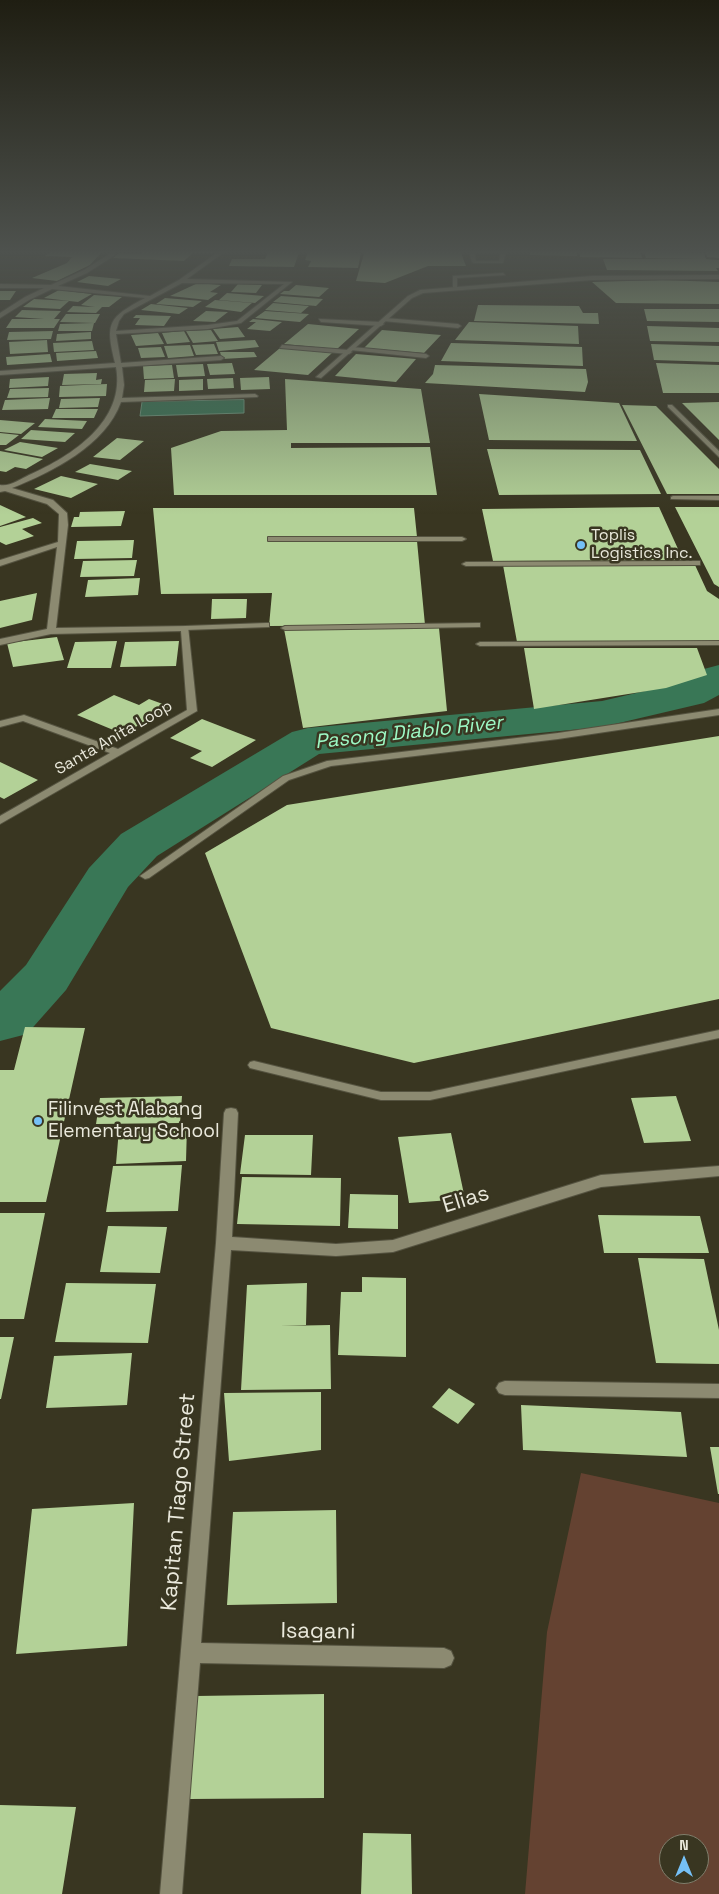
<!DOCTYPE html>
<html>
<head>
<meta charset="utf-8">
<style>
  body { margin:0 }
  #map { position:relative; width:719px; height:1894px; overflow:hidden; background:#393621; font-family:"Space Grotesk",sans-serif }
  canvas { display:block }
  .north { position:absolute; left:659px; top:1834px; width:50px; height:50px; box-sizing:border-box; background:#393621; border:1px solid #807e6c; border-radius:50%; rotate:0deg; font-size:14px; font-weight:700; line-height:20px; text-align:center; color:#eae9dc }
  .north::after { content:''; display:block; margin:auto; width:18px; height:22px; background:#75c0f6; clip-path:polygon(50% 0,100% 100%,50% 72%,0 100%) }
</style>
</head>
<body>
<div id="map">
<canvas width="719" height="1894"></canvas>
<div class="north">N</div>
</div>
<script>
const g = document.querySelector('canvas').getContext('2d');
g.lineJoin = 'round';
function paint(path, color) {
  g.fillStyle = color;
  g.fill(path, 'evenodd');
}
function strokePath(path, color, width, dash) {
  g.strokeStyle = color;
  g.lineWidth = width;
  g.lineCap = dash ? 'butt' : 'round';
  g.setLineDash(dash || []);
  g.stroke(path);
}
function label(font, color, halo, rows, align = 'center') {
  g.font = font + ' "Space Grotesk",sans-serif';
  g.lineWidth = 5;
  g.setLineDash([]);
  g.textBaseline = 'middle';
  g.strokeStyle = halo;
  g.fillStyle = color;
  for (const [text, x, y, turn = 0] of rows) {
    g.save();
    g.translate(x, y);
    g.rotate((+turn || 0) * Math.PI / 180);
    g.textAlign = isNaN(turn) ? turn : align;
    if (halo) g.strokeText(text, 0, 0);
    g.fillText(text, 0, 0);
    g.restore();
  }
}
const green = new Path2D(`
  M581,1473L719,1503V1894H525L547,1632ZM669,1844H699V1874H669Z`);
const water = new Path2D(`
  M244,400V413L140,416L142,402Z`);
const river = new Path2D(`
  M719,665V695L704,703L602,727L319,754L157,856L128,887L66,990L27,1034L0,1041V991L26,965L89,868L121,834L292,732L308,728L602,701L675,684L704,669Z`);
const building = new Path2D(`
  M145,250H216L213,253H193L184,261L113,258L119,253L140,254Z
  M269,250H300L294,267L229,266L232,259H265Z
  M365,250H460L466,266H428L385,283L356,281Z
  M530,250H577V256L530,255Z
  M580,250H640L642,258L580,257Z
  M51,251L102,252L90,265L57,281L32,278L67,263L72,257L45,256Z
  M705,251H719V258L707,257Z
  M308,252L361,253L358,268L308,267L311,261L305,260Z
  M644,252L704,253L706,259L719,260V268H716L718,271L607,270L603,259H704L646,258Z
  M89,276L121,279L108,286L77,282Z
  M662,280L719,282V304L616,303L592,282Z
  M198,283L221,285L210,292L218,293L208,300L170,296Z
  M238,284L262,285L256,293L231,292Z
  M296,285L329,288L319,297L280,294L284,291H289Z
  M59,290L92,294L78,302L44,298Z
  M0,291H16L10,300H0Z
  M227,293L264,296L255,303L219,300Z
  M94,295L122,297L109,307H102L96,313L67,312L73,306L95,307L81,305Z
  M281,296L323,299L316,306L273,302Z
  M165,298L202,301L193,307L156,304Z
  M34,299L69,301L60,309L23,307Z
  M215,300L252,303L241,312L205,307Z
  M273,303L309,306L301,313L265,310Z
  M151,304L188,308L179,314L141,310Z
  M478,305L579,306L583,313H598L599,324L474,321Z
  M644,309H719V322L647,321Z
  M22,310L61,311L54,319H60L54,328H6L12,319H44L15,317Z
  M206,311L228,312L215,322L193,321Z
  M265,311L309,314L300,322L255,318Z
  M66,314H100L95,323L60,322Z
  M136,315L171,316L164,326L135,325L140,318H133Z
  M253,319L282,322L270,331L247,329L256,322H249Z
  M469,322L578,326L579,344L455,340Z
  M94,323L92,331H58L60,324Z
  M308,324L359,329L337,349L284,344Z
  M647,326L719,328V342L650,341Z
  M238,327L245,337L220,339L213,329Z
  M211,330L218,341L193,343L186,331Z
  M382,330L441,335L424,353L364,348Z
  M53,331L51,339L7,340L9,332Z
  M184,331L190,342L167,344L162,333Z
  M91,332V339L56,341L57,334Z
  M158,333L164,344L136,346L131,335Z
  M47,340L48,352L10,354L9,342Z
  M255,340L259,347L230,350L219,351L216,342Z
  M92,341L94,350L54,352L53,343Z
  M451,343L582,347L583,366L441,361Z
  M214,344L218,354L196,355L192,345Z
  M651,344L719,346V362L654,360Z
  M190,345L194,356L168,358L164,346Z
  M161,347L165,357L141,358L138,348Z
  M280,348L332,353L308,375L254,370Z
  M96,351L98,358L57,361L56,353Z
  M220,352H254L257,357L222,359Z
  M50,354L52,362L7,365L6,357Z
  M356,354L416,359L396,382L335,376Z
  M232,363L235,374L210,375L207,364Z
  M656,363L719,365V393H663Z
  M203,364L205,376L178,377L176,365Z
  M172,365L174,378L144,379L143,366Z
  M435,365L586,369L588,382L585,392L425,383L433,374Z
  M97,373L96,380L102,379L101,384L62,385L64,374Z
  M49,377L48,386L9,388L10,379Z
  M269,377L270,389L241,390L240,378Z
  M233,378L234,388L208,389L207,379Z
  M175,379L174,391L144,392L145,380Z
  M203,379V390L179,391V380Z
  M285,379L421,389L430,443H291V448L430,447L437,495H174L171,448L221,431L287,430Z
  M107,384L106,396L59,397L60,386Z
  M49,388L48,397L7,398L10,389Z
  M479,394L619,403L637,441L489,440Z
  M50,398L48,409L2,410L5,400Z
  M100,398L98,407L59,408L61,399Z
  M719,402V440L682,403Z
  M622,405L656,406L719,469V494H667Z
  M56,409H98L94,418H52Z
  M45,419L87,421L82,429L38,427Z
  M0,420L35,423L21,434L0,432Z
  M31,430L75,433L65,442L21,439Z
  M0,433L19,435L6,445H0Z
  M117,438L144,441L120,460L93,457Z
  M20,442L58,448L42,457L4,450Z
  M487,449L640,450L661,494L499,495Z
  M0,451L43,459L26,469L15,467L6,472L0,471Z
  M90,464L132,471L118,480L75,472Z
  M61,476L98,484L71,498L34,489Z
  M0,505L26,517L0,526Z
  M659,507L683,560L493,561L482,509Z
  M675,507H719V587L714,584Z
  M153,508H414L417,537H268L267,541H417L425,625L269,626L272,593L161,594Z
  M125,511L121,526L71,527L74,517H79L80,512Z
  M33,518L42,523L22,529L34,536L6,545L0,542V527Z
  M134,540L132,558L74,559L77,541Z
  M137,560L134,576L80,577L83,561Z
  M503,565H695L707,591L719,599V642H517Z
  M140,578L138,595L85,597L88,580Z
  M37,593L32,620L0,628V601Z
  M212,599H247L246,618L211,619Z
  M439,628L447,711L303,728L284,629Z
  M57,637L64,660L13,667L7,643Z
  M117,641L111,668H67L75,642Z
  M179,641L176,666L120,667L125,642Z
  M524,648H697L707,675L666,688L534,709Z
  M114,695L139,705L149,699L171,707L123,734L77,715Z
  M202,719L256,740L212,767L190,758L202,751L170,738Z
  M719,736V999L414,1063L271,1028L205,853L287,805Z
  M0,762L38,780L4,799L0,797Z
  M25,1027L85,1028L46,1202H0V1070H14Z
  M182,1096L180,1123L96,1124L100,1098Z
  M676,1096L691,1141L644,1143L631,1098Z
  M187,1126L186,1161L116,1164L119,1129Z
  M451,1133L465,1199L409,1203L398,1137Z
  M245,1135H313L311,1175L240,1174Z
  M182,1165L178,1211L106,1212L113,1166Z
  M242,1177L341,1178L340,1226L237,1224Z
  M350,1194L398,1195V1229L348,1228Z
  M0,1213H45L24,1319H0Z
  M598,1215L700,1216L709,1253H604Z
  M108,1226L167,1227L160,1273L100,1272Z
  M638,1258L704,1259L719,1330V1364L656,1363Z
  M362,1277L406,1278V1357L338,1355L341,1292H362Z
  M66,1283L156,1284L148,1343L55,1342Z
  M307,1283L306,1325L280,1326L330,1325L331,1389L241,1390L247,1285Z
  M0,1337H14L1,1399H0Z
  M132,1353L127,1405L46,1408L54,1356Z
  M449,1388L475,1404L458,1424L432,1407Z
  M321,1392V1450L229,1461L224,1393Z
  M521,1405L681,1412L687,1457L523,1450Z
  M710,1447H719V1494H718Z
  M134,1503L127,1646L16,1654L32,1509Z
  M336,1510L337,1603L227,1605L233,1512Z
  M324,1694V1798L189,1799L196,1696Z
  M0,1805L76,1807L62,1894H0Z
  M363,1833L411,1834L412,1894H361Z`);
const lane = new Path2D(`
  M469,250H506V251L503,263H474L472,262ZM474,252H501L499,261H476Z
  M503,273L505,275L457,278V287L455,288L453,287V276Z
  M385,318L458,324L461,326L458,328L383,321Z
  M319,319L381,322L384,324L381,326L321,322Z
  M282,345L349,350L352,352L349,354L280,348Z
  M352,347L426,354L429,356L426,358L350,350Z
  M668,405H672L719,451V457L668,407Z
  M673,496H719V500L671,499V497Z
  M268,537H462L466,539L462,541H268Z
  M697,561H700V565L466,566L462,564L466,562Z
  M266,623H269V627L185,630L181,628L185,626Z
  M477,623H480V627L285,630L281,628L285,626Z
  M719,641V645L480,646L476,644L480,642Z
  M719,709V715L558,739L331,766L289,780L149,878L145,879L140,876L283,776L327,761L558,733Z
  M719,1030V1038L430,1100H381L254,1069L250,1068L248,1065L250,1062L254,1061L381,1092H430Z`);
const street = new Path2D(`
  M221,250H227L187,279L292,282L241,323L208,329L116,334L121,363L221,356L224,358L221,360L122,367L124,385L122,398L255,394L258,396L257,397L121,402C105,446 52,472 12,488L53,500L67,513L68,525L56,628L188,626L197,711L0,824V816L110,753L23,721L0,727V721L24,715L118,749L187,710L181,631L51,634L0,645V639L47,629L57,547L0,566V560L58,542L59,514L47,504L5,491L0,492V485C9,487 21,479 29,475C72,456 126,421 116,367L0,375V371L115,363C105,322 108,318 145,298L52,289L29,300L0,318V313L25,297L44,288H0V284L51,285L84,270L113,252L115,255L87,273L58,286L150,296L179,280ZM182,283L284,284L237,321L208,325L116,331L119,321L124,314Z
  M719,275V279L592,280L423,293L412,298L321,378L316,377L408,296L420,290L592,276Z
  M231,1108L236,1109L238,1113L232,1237L336,1244L393,1240L601,1175L719,1166V1176L601,1187L393,1252L336,1256L231,1250L201,1643L444,1648L451,1651L454,1658L451,1665L444,1668L200,1663L182,1894H160L216,1243L224,1113L226,1109Z
  M505,1381L719,1384V1398L505,1395L499,1393L496,1388L499,1383Z`);
const markers = [
  [581,545,5,"#75c0f6"],
  [38,1121,5,"#75c0f6"]
];
const farPoinames = [
  ["Toplis",591,536],
  ["Logistics Inc.",591,554]
];
const farStreetnames = [
  ["Santa Anita Loop",114,738,-30]
];
const poiNames = [
  ["Filinvest Alabang",48,1110],
  ["Elementary School",48,1132]
];
const waterNames = [
  ["Pasong Diablo River",409,733,-6]
];
const nearStreetnames = [
  ["Elias",466,1200,-17],
  ["Kapitan Tiago Street",179,1502,-85],
  ["Isagani",318,1632,1]
];
paint(green, '#644231');
paint(water, '#397756');
strokePath(water, '#6e997e', 1);
paint(river, '#397756');
paint(building, '#b3d197');
strokePath(lane, '#555340', 2);
strokePath(street, '#555340', 2);
paint(lane, '#8c8a71');
paint(street, '#8c8a71');
const sky = g.createLinearGradient(0, 0, 0, 515);
sky.addColorStop(0, '#1f1e12');
sky.addColorStop(0.49, '#4e524e');
sky.addColorStop(1, '#4e524e00');
g.fillStyle = sky;
g.fillRect(0, 0, 719, 515);
for (const [x, y, r, color] of markers) {
  const dot = new Path2D();
  dot.arc(x, y, r, 0, 2 * Math.PI);
  g.fillStyle = color;
  g.fill(dot);
  strokePath(dot, '#393621', 2);
}
label('16px', '#eae9dc', '#393621', farPoinames, 'left');
label('16px', '#eae9dc', '#393621', farStreetnames);
label('19px', '#eae9dc', '#393621', poiNames, 'left');
label('italic 20px', '#9df9c5', '#393621', waterNames);
label('22px', '#eae9dc', '#393621', nearStreetnames);
</script>
</body>
</html>
